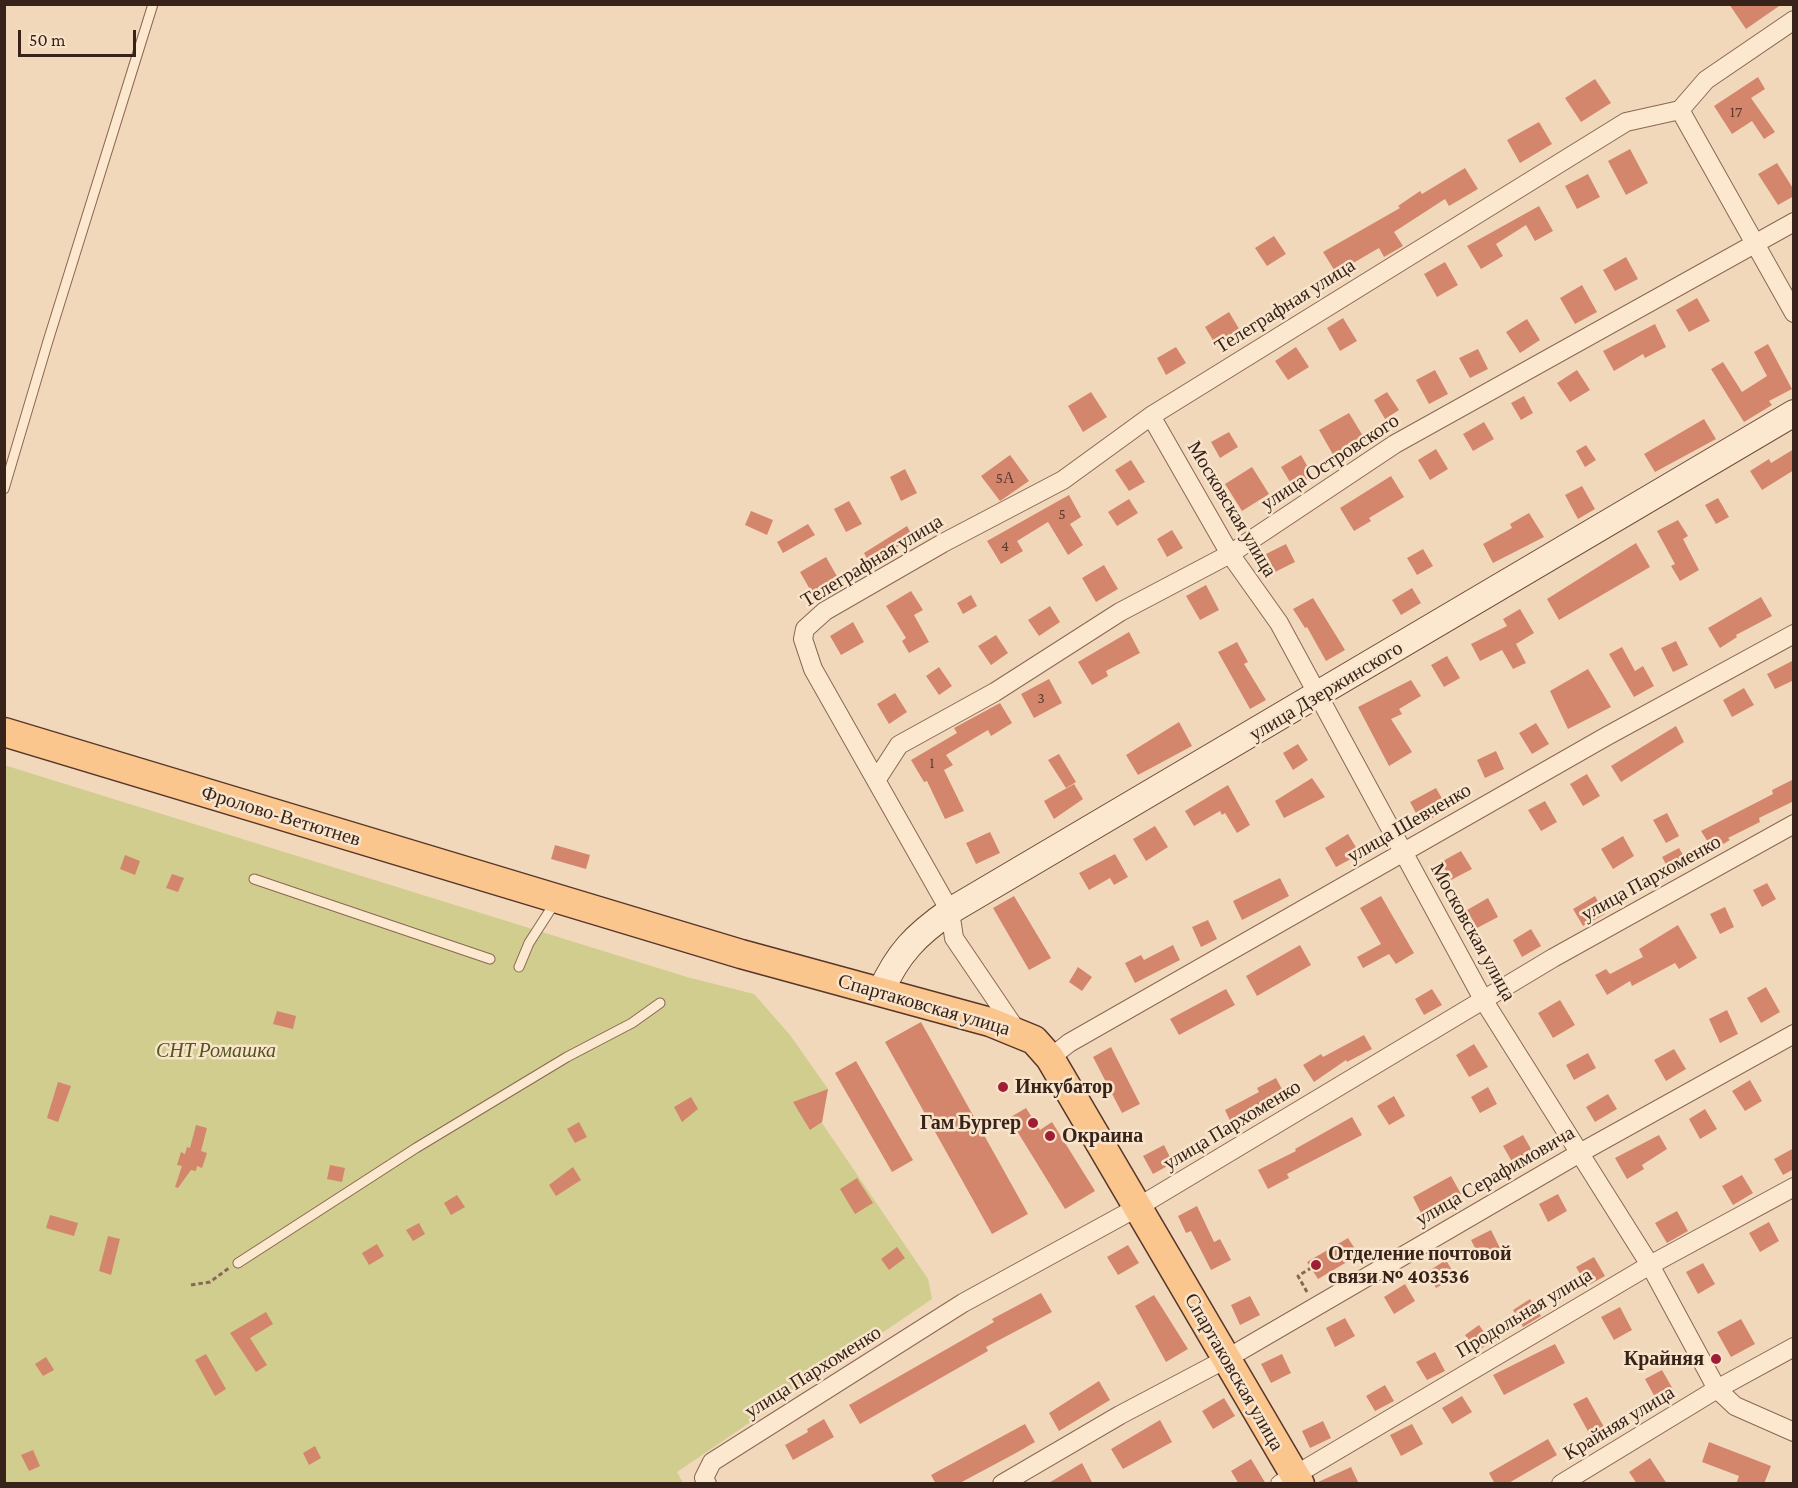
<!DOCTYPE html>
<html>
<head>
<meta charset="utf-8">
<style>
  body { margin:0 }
  #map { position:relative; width:1798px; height:1488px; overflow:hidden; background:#f2d8bb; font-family:"Crimson Pro",serif }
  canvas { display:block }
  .frame { position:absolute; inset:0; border:6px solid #38231a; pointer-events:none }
  .scale { position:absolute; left:18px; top:30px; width:118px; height:27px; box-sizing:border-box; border:3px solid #38231a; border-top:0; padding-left:8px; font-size:18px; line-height:21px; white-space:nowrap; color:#38231a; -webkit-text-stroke:4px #f8e4cb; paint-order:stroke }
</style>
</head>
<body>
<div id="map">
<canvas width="1798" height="1488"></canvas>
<div class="frame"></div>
<div class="scale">50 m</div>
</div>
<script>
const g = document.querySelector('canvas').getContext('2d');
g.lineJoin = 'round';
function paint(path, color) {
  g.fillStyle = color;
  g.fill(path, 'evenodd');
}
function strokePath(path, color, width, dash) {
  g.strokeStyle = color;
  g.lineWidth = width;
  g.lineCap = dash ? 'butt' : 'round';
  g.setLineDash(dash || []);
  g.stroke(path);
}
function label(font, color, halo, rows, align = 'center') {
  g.font = font + ' "Crimson Pro",serif';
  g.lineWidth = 5;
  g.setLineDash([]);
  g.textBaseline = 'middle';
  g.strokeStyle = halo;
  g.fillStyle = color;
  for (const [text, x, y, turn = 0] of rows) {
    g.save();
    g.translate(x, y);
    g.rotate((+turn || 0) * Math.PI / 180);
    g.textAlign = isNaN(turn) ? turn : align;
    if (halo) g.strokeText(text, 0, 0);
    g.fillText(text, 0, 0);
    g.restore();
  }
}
const green = new Path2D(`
  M4,765L687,977L754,994L790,1035L828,1089L822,1123L928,1279L932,1299L677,1472L683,1483H5Z`);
const building = new Path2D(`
  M1729,4H1782L1746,29Z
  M1758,77L1765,89L1751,98L1775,132L1764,139L1752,121L1732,134L1714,106Z
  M1595,79L1611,103L1581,122L1565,98Z
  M1539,122L1552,144L1520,163L1507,140Z
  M1630,149L1648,183L1626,195L1608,161Z
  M1777,163L1794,190V196L1778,205L1758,174Z
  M1465,168L1478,189L1449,206L1445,199L1394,232L1403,246L1384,257L1379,248L1336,273L1323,252L1400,208L1398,206L1420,191L1422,194Z
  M1588,174L1600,197L1577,209L1565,186Z
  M1539,206L1553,231L1535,241L1526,225L1496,244L1503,256L1481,269L1467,246Z
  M1274,236L1286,254L1267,266L1255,248Z
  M1626,257L1638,279L1615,291L1603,270Z
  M1445,262L1458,285L1437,297L1424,274Z
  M1582,285L1597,312L1575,324L1560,298Z
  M1697,298L1710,321L1689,332L1676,310Z
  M1229,312L1241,332L1217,347L1205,327Z
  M1343,318L1357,341L1340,351L1327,328Z
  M1527,319L1540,340L1520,353L1506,332Z
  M1655,324L1666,347L1645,358L1643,354L1614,371L1603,351Z
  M1768,344L1792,389L1769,401L1772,405L1744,422L1711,369L1723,362L1742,392L1767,376L1754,352Z
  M1176,347L1186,363L1166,375L1157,358Z
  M1296,347L1309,367L1288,380L1275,361Z
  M1478,349L1488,369L1470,378L1459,358Z
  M1435,370L1448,394L1429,404L1416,380Z
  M1577,370L1590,390L1570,402L1557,383Z
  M1091,392L1107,417L1083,432L1068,406Z
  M1387,392L1399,410L1385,419L1374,400Z
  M1524,396L1533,413L1521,420L1511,403Z
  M1349,413L1366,441L1335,458L1319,430Z
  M1704,419L1716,439L1655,472L1644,454Z
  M1484,422L1494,439L1473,451L1463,434Z
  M1229,432L1238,447L1220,458L1211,442Z
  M1586,445L1596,460L1585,467L1576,451Z
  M1436,449L1448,469L1430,480L1418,460Z
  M1794,449V470L1762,490L1750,471L1769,459L1771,463Z
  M1010,455L1029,481L1000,501L981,476Z
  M1301,455L1313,476L1293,487L1281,467Z
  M1131,460L1145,482L1129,491L1115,470Z
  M1252,467L1269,494L1242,511L1225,484Z
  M905,469L917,493L901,501L890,477Z
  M1391,476L1404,497L1369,518L1371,521L1354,531L1340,508Z
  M1582,486L1595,509L1578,519L1565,495Z
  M1069,495L1081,517L1070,524L1083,545L1068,555L1048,522L1017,541L1023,551L1001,564L987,541Z
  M1718,498L1729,517L1716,524L1705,505Z
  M1129,499L1138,513L1117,526L1108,512Z
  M849,501L862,524L846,532L834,509Z
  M751,511L773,520L767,535L745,525Z
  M1529,513L1544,537L1493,563L1483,544L1512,528L1510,524Z
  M1678,520L1688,536L1683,539L1699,570L1680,581L1671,566L1675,564L1657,531Z
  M808,524L815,535L783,553L777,542Z
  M907,526L913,537L870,564L864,553Z
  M1172,530L1183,548L1167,557L1157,539Z
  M1636,543L1650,567L1559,620L1547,599Z
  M1286,544L1295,562L1275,572L1266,554Z
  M1423,549L1433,566L1417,575L1407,558Z
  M826,557L838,578L812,593L800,572Z
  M1104,565L1118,589L1096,602L1082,578Z
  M1206,585L1219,610L1200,620L1186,596Z
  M1412,588L1421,603L1401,615L1392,600Z
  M911,591L923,610L914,615L929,642L909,653L902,641L906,638L886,606Z
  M971,595L977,606L963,614L957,603Z
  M1761,597L1772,616L1736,635L1737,637L1720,648L1708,628Z
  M1313,598L1345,650L1326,661L1307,627L1305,628L1293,609Z
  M1050,606L1060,622L1039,636L1028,620Z
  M1520,609L1534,633L1516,644L1526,663L1513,669L1502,650L1480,661L1471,644L1507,626L1503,619Z
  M853,622L864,642L841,655L830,636Z
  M1129,632L1140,653L1106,671L1108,676L1092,685L1078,662Z
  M996,635L1008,653L991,665L978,646Z
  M1676,641L1688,665L1673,672L1661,648Z
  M1237,642L1248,662L1244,664L1266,700L1250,709L1218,652Z
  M1622,647L1635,671L1643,666L1654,686L1634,697L1609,654Z
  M1447,656L1460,678L1444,687L1431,665Z
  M1794,660V680L1775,689L1767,674Z
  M939,667L952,686L939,695L926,676Z
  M1588,669L1611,707L1568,729L1550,691Z
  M1049,679L1062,703L1034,718L1021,694Z
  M1411,680L1421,696L1399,709L1402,714L1391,719L1412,752L1389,766L1358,707Z
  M1744,688L1754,705L1732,717L1723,700Z
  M895,693L907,712L889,724L877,704Z
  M1000,703L1012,723L991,736L988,730L946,755L953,765L944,770L964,811L945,819L927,781L924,782L911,760L957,733L954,728Z
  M1179,722L1192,746L1138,775L1126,755Z
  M1536,723L1549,744L1532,754L1519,733Z
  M1676,726L1684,742L1621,782L1611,766Z
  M1298,744L1308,760L1293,770L1283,753Z
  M1496,751L1504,769L1485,778L1477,760Z
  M1059,754L1076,782L1066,788L1048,760Z
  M1587,774L1600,796L1583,806L1570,784Z
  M1312,778L1325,797L1284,818L1275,801Z
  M1794,779V801L1759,818L1760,822L1728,838L1730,840L1713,850L1701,831L1773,794L1772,790Z
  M1074,784L1083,799L1054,819L1044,801Z
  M1228,785L1250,825L1237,833L1225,813L1222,815L1220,811L1194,826L1185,811Z
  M1436,788L1448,809L1422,824L1410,802Z
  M1545,801L1557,822L1541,831L1528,810Z
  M1667,813L1679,836L1666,843L1653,820Z
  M1155,826L1168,847L1146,861L1133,839Z
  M990,832L1000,853L976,864L966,843Z
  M1348,834L1360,854L1336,867L1325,848Z
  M1623,836L1634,856L1613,869L1601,849Z
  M555,845L590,855L586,869L551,859Z
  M1679,848L1689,865L1672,875L1662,857Z
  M1461,851L1472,869L1451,880L1441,862Z
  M1115,854L1128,877L1114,885L1110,878L1089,890L1079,873Z
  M125,855L140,861L135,875L120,869Z
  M172,874L184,878L178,892L166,888Z
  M1280,878L1289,896L1242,920L1233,901Z
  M1767,883L1776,899L1762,907L1753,890Z
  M1014,896L1051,958L1029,970L993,908Z
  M1381,896L1414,953L1396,964L1389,954L1363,968L1357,957L1381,944L1360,908Z
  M1595,896L1605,914L1583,926L1573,909Z
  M1488,898L1498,917L1477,928L1467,910Z
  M1725,907L1734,927L1720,934L1710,914Z
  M1208,920L1217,939L1201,947L1192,927Z
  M1678,925L1697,958L1679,969L1675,963L1632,986L1630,981L1607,995L1595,975L1606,969L1610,974L1643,957L1639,949Z
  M1531,929L1541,946L1522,957L1513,940Z
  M1173,945L1180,960L1135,983L1125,963L1141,955L1144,960Z
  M1300,945L1311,965L1257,996L1246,976Z
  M1078,967L1092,977L1082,991L1069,982Z
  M1766,987L1780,1012L1761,1023L1747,998Z
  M1226,989L1235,1005L1179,1035L1170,1019Z
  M1432,989L1442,1005L1424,1015L1415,999Z
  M1560,1000L1575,1025L1553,1038L1538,1013Z
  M1727,1010L1738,1034L1720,1043L1709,1019Z
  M277,1011L296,1016L293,1029L273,1024Z
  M921,1022L1028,1214L992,1234L885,1042Z
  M1364,1035L1372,1049L1347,1062L1346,1060L1314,1082L1303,1065L1321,1054L1323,1057Z
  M1474,1044L1488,1067L1469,1077L1456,1055Z
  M1111,1047L1140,1104L1122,1113L1093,1057Z
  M1674,1049L1686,1069L1666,1081L1654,1060Z
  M1588,1053L1596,1068L1574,1080L1566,1065Z
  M856,1061L913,1160L892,1172L835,1073Z
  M1276,1078L1285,1095L1247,1116L1249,1119L1233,1127L1225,1110L1259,1092L1257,1088Z
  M1750,1080L1762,1101L1745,1111L1732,1091Z
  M58,1082L71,1086L58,1122L47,1118Z
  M1488,1087L1497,1104L1480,1113L1471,1097Z
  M828,1089L822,1122L810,1130L793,1102Z
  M1608,1094L1617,1109L1595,1122L1586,1107Z
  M1394,1096L1405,1116L1389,1125L1377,1106Z
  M691,1097L698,1109L682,1122L674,1107Z
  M1026,1108L1040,1130L1052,1122L1095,1191L1065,1209L1009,1118Z
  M1705,1109L1717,1129L1700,1139L1689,1119Z
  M1352,1117L1362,1135L1287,1174L1289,1178L1268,1189L1258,1170L1296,1151L1295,1149Z
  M579,1122L587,1137L575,1143L567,1129Z
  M196,1125L207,1128L201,1151L207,1153L202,1168L197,1166L196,1171L191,1170L178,1188L175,1187L182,1166L177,1165L181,1152L185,1154L187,1147L190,1148Z
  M1523,1135L1535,1156L1515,1167L1503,1146Z
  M1659,1135L1667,1149L1642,1165L1644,1169L1627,1179L1615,1158Z
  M1164,1145L1173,1163L1153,1174L1143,1156Z
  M1794,1148V1169L1783,1175L1774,1159Z
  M330,1165L345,1168L342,1182L327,1179Z
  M573,1167L581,1180L556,1196L549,1185Z
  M1742,1175L1753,1193L1733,1205L1722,1186Z
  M1451,1176L1461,1194L1422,1215L1413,1197Z
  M857,1178L873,1203L855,1214L840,1189Z
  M1558,1194L1567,1211L1548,1222L1539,1204Z
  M457,1195L465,1207L451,1215L444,1203Z
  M1197,1206L1214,1242L1220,1239L1231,1260L1211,1270L1191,1231L1186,1233L1178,1216Z
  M1677,1211L1688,1231L1667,1243L1655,1223Z
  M50,1215L78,1223L74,1236L46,1228Z
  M1769,1222L1779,1241L1760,1252L1749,1233Z
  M419,1223L425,1234L413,1241L406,1230Z
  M1491,1230L1500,1248L1480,1258L1471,1240Z
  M108,1236L120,1239L111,1275L99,1271Z
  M1348,1238L1359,1255L1318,1279L1307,1262Z
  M377,1244L384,1256L369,1265L362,1253Z
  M1128,1245L1139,1263L1118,1275L1107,1257Z
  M897,1247L905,1258L889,1270L881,1259Z
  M1594,1257L1605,1276L1587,1286L1576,1267Z
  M1446,1260L1456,1277L1436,1288L1427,1272Z
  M1703,1263L1715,1284L1698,1294L1686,1272Z
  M1405,1284L1415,1301L1394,1314L1384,1297Z
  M1041,1293L1052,1312L986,1347L988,1351L860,1424L849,1405L994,1322L992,1319Z
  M1154,1295L1188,1349L1166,1362L1135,1306Z
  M1250,1296L1260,1315L1240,1325L1231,1305Z
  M1530,1299L1541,1316L1523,1327L1513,1310Z
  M1620,1307L1632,1330L1614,1340L1601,1317Z
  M266,1312L273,1324L250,1338L267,1365L256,1372L230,1333Z
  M1345,1318L1355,1336L1335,1347L1326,1328Z
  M1741,1319L1755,1344L1731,1357L1717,1332Z
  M1479,1325L1491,1342L1476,1352L1465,1335Z
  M1555,1344L1565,1363L1504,1395L1493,1375Z
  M1435,1352L1445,1371L1427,1380L1416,1362Z
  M206,1354L226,1389L215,1396L195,1360Z
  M1282,1354L1291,1373L1271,1383L1261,1364Z
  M46,1357L54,1370L43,1376L35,1364Z
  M1662,1370L1674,1391L1657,1401L1645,1379Z
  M1099,1381L1110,1400L1059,1431L1049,1413Z
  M1385,1385L1394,1401L1375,1411L1366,1396Z
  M1462,1396L1472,1412L1452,1424L1442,1408Z
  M1587,1397L1604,1427L1590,1435L1573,1404Z
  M1224,1398L1235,1416L1213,1429L1202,1411Z
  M824,1419L834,1437L793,1460L785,1445L808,1432L807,1429Z
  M1160,1420L1172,1442L1123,1469L1111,1449Z
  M1323,1421L1331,1438L1310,1448L1302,1431Z
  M1025,1424L1035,1442L1016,1453L958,1484H936L931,1475Z
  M1412,1424L1423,1444L1401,1456L1390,1435Z
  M1548,1439L1557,1455L1507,1484H1495L1489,1473Z
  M1709,1442L1771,1466L1764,1484H1736L1739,1476L1702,1462Z
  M315,1446L321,1458L309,1465L303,1453Z
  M33,1450L40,1466L29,1471L21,1455Z
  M1650,1458L1667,1484H1637L1629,1472Z
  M1251,1459L1266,1484H1239L1231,1471Z
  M1082,1463L1093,1484H1047Z
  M1351,1467L1359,1484H1316V1483Z`);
const path = new Path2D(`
  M191,1285L210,1282L229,1268
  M1307,1292L1298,1276L1311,1268`);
const lane = new Path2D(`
  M4,489L48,341L153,4
  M254,879L490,959
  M519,967L529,943L556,901
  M238,1263L416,1148L567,1057L632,1023L660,1003`);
const street = new Path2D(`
  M1680,110L1794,313
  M1151,416L1230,554L1279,623L1484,1001L1650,1265L1717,1389L1735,1406L1794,1432
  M877,779L899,745L995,692L1120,612L1230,554L1395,444L1794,222
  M1017,1031L954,938L950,911L813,669L803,639L805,629L825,611L943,543L1063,480L1151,416L1626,122L1680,110L1706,80L1794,20
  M1050,1058L1069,1043L1607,736L1794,634
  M707,1484L704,1478L712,1462L963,1303L1138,1207L1553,958L1794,824
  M1002,1484L1120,1415L1226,1359L1578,1154L1794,1034
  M1280,1484L1650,1265L1794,1187
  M1561,1484L1717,1389L1794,1347`);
const secondary = new Path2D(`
  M881,991C898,953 916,935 950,911L1794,413`);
const primary = new Path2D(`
  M4,732L741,954L990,1022L1034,1040L1050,1058L1300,1484`);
const markers = [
  [1003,1087,6,"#9f1e35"],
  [1033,1123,6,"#9f1e35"],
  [1050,1136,6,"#9f1e35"],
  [1316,1265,6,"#9f1e35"],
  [1716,1359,6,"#9f1e35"]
];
const numberNames = [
  ["17",1736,112],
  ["5А",1005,478],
  ["5",1062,514],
  ["4",1005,546],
  ["3",1041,698],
  ["1",932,763]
];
const streetNames = [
  ["Телеграфная улица",1285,306,-32],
  ["улица Островского",1330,462,-33],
  ["Московская улица",1232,509,59],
  ["Телеграфная улица",872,561,-31],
  ["улица Дзержинского",1326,691,-31],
  ["Фролово-Ветютнев",281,816,17],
  ["улица Шевченко",1409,823,-30],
  ["улица Пархоменко",1651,878,-29],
  ["Московская улица",1473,932,61],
  ["Спартаковская улица",924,1005,16],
  ["улица Пархоменко",1232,1125,-31],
  ["улица Серафимовича",1495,1176,-30],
  ["Продольная улица",1524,1313,-31],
  ["улица Пархоменко",813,1372,-32],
  ["Спартаковская улица",1234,1372,60],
  ["Крайняя улица",1619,1423,-31]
];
const parkNames = [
  ["СНТ Ромашка",216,1051]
];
const poiNames = [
  ["Инкубатор",1015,1087],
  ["Гам Бургер",1021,1123,"right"],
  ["Окраина",1062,1136],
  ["Отделение почтовой",1328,1254],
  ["связи № 403536",1328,1277],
  ["Крайняя",1704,1359,"right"]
];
paint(green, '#d0cd8e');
paint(building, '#d4866d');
strokePath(lane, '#8a6753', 11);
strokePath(street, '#8a6753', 20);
strokePath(secondary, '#6c4837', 28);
strokePath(primary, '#573629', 31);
strokePath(path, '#8a6753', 3, [4.5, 3]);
strokePath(lane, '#fce7cf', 9);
strokePath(street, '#fce7cf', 18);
strokePath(secondary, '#fce7cf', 26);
strokePath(primary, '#fac68e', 28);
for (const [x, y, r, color] of markers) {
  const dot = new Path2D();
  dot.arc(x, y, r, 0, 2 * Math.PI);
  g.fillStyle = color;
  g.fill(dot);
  strokePath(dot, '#f8e4cb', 2);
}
label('16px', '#5f3c2f', null, numberNames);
label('20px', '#38231a', '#f8e4cb', streetNames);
label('italic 20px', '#52561e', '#f8e4cb', parkNames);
label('bold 20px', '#38231a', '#f8e4cb', poiNames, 'left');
</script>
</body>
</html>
